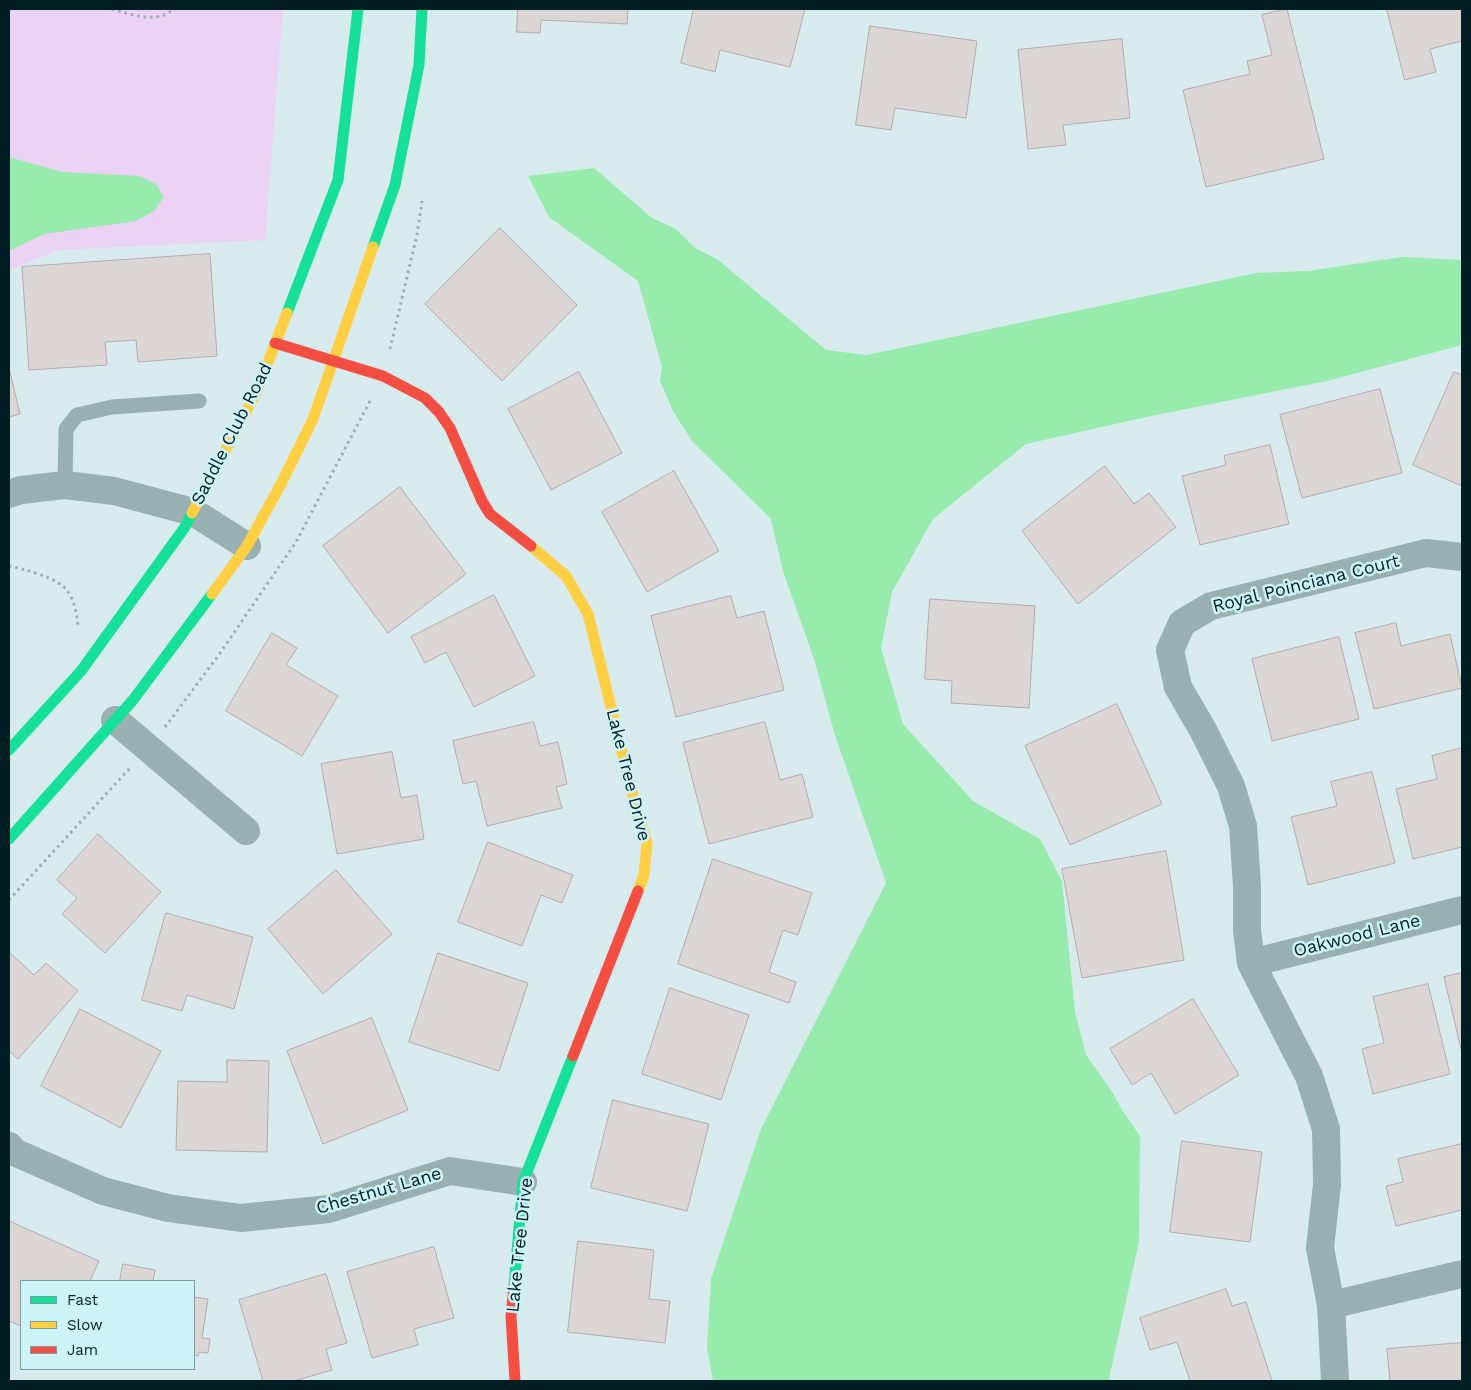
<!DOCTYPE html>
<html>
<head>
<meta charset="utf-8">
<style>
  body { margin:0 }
  #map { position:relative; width:1471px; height:1390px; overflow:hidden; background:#d7ebee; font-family:"Work Sans",sans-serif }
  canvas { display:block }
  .frame { position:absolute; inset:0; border:10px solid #001e23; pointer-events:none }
  .legend { position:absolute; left:20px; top:1280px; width:175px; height:90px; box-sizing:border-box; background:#cdf2f8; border:1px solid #7b9da3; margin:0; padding:6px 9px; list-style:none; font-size:15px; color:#001e23 }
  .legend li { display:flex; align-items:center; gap:10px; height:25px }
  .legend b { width:25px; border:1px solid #7b9da3 }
</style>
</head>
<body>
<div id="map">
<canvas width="1471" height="1390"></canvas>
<div class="frame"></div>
<ul class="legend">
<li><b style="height:6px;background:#16e098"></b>Fast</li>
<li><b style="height:6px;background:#ffcf43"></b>Slow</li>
<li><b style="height:6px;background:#f24e42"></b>Jam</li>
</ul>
</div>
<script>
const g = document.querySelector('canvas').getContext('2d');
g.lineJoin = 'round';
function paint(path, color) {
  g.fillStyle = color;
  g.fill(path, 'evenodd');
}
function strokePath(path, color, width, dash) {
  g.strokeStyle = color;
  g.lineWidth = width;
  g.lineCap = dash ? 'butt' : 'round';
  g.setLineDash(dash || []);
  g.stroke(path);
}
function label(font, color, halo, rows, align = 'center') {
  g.font = font + ' "Work Sans",sans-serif';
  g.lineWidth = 5;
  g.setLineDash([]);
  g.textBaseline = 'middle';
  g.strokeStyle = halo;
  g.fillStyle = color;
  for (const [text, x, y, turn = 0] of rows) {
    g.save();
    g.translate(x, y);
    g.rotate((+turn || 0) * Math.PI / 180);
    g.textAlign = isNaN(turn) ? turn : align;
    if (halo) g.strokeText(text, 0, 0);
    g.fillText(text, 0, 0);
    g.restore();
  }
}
const green = new Path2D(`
  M9,9H283L265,240L58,250L9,270Z`);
const water = new Path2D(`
  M9,157L62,172L139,176L156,184L164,197L154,211L136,221L44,234L9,251Z
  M594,168L652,218L676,229L695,248L717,259L826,350L867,355L1256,273L1308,271L1401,257L1462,260V345L1327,381L1151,416L1026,444L933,519L892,592L881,648L903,724L973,801L1040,839L1062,881L1075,1012L1086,1055L1111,1090L1122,1110L1140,1136L1139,1242L1110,1374L1109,1381H713L707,1348L711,1279L761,1129L886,883L834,732L815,662L783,571L771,519L692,441L673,411L660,381L662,367L638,281L549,217L528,176Z`);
const building = new Path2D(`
  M518,9H628L627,24L541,20L540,33L517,32Z
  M694,9H805L790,67L720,50L715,72L681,63Z
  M1287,9L1324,159L1206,187L1183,90L1250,74L1247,61L1272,55L1262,15Z
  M1387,9H1462V41L1430,49L1436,72L1405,80Z
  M870,26L977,41L966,118L895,108L891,130L856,125Z
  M1122,39L1130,118L1063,125L1066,145L1028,149L1018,50Z
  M500,228L577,305L502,381L425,304Z
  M210,254L217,356L138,362L136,340L105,342L107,365L29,370L22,267Z
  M9,368L20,414L9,417Z
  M579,372L622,453L551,490L508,409Z
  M1454,372L1462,375V486L1413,465Z
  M1380,389L1402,473L1302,498L1280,415Z
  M1270,445L1289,524L1200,545L1182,476L1226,465L1224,456Z
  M1105,466L1134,504L1149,493L1176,527L1078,604L1022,531Z
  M674,471L719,551L647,592L602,512Z
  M400,487L466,574L388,633L323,546Z
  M494,595L535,676L474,707L446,652L425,663L411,637Z
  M731,596L737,618L764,611L784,690L676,717L651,616Z
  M930,599L1035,606L1029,708L951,703L952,681L925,679Z
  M1396,623L1401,646L1450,634L1462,688L1374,709L1355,633Z
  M272,633L297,648L286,665L338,696L302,756L226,711Z
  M1339,637L1359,719L1272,741L1252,659Z
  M1117,704L1162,804L1070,845L1025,746Z
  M534,722L540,746L558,742L567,784L556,787L562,808L487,826L476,781L463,784L453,741Z
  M765,722L780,780L802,774L813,817L709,844L683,743Z
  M1462,748V847L1413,859L1396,789L1437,779L1432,756Z
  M392,752L401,798L417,795L424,839L337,854L321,764Z
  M1372,772L1395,863L1308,885L1291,817L1337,806L1331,782Z
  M98,834L161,892L105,953L62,914L77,898L57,880Z
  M488,842L573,875L562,903L541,895L522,946L458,922Z
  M1166,851L1184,960L1082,978L1062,869Z
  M713,859L812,893L798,935L783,930L769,972L796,982L789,1003L678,964Z
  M336,870L392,934L323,994L268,929Z
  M166,913L253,937L234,1009L187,995L182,1011L142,1000Z
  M9,952L34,975L46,963L78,991L18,1059L9,1051Z
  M438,953L528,983L499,1071L409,1042Z
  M1462,973V1053L1444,977Z
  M1428,984L1450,1074L1373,1094L1362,1049L1384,1043L1373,997Z
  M670,988L749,1015L721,1100L642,1074Z
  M1193,999L1239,1075L1175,1114L1151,1073L1132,1085L1110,1049Z
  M80,1009L161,1051L121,1128L41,1086Z
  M372,1018L408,1110L323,1144L287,1051Z
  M227,1060L269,1061L267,1152L176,1150L178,1081L227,1082Z
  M613,1100L709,1124L687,1211L591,1188Z
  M1182,1141L1262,1152L1250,1242L1170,1232Z
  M1462,1144V1210L1396,1226L1386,1186L1403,1182L1398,1159Z
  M9,1221L99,1261L90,1281H21V1326L9,1321Z
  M578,1241L654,1250L649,1299L670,1301L665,1343L568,1332Z
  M434,1247L454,1318L414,1329L418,1345L372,1358L347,1272Z
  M123,1264L155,1270L153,1281H120Z
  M326,1274L347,1343L326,1349L332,1370L294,1381H263L239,1300Z
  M1226,1289L1232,1306L1246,1302L1272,1381H1190L1177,1342L1150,1350L1140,1318Z
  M194,1297L208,1299L202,1338L210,1339L208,1353L199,1352L198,1356L194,1355Z
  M1462,1343V1381H1390L1387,1349Z`);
const path = new Path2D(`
  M112,9C126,13 145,20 161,16C166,15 171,11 175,9
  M390,349L417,235L422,201
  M9,566C26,570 58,577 68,592C75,602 77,615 78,626
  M165,727L218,656L296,542L370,401
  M9,900L130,768`);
const lane = new Path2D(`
  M65,485L66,429L77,415L112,407L199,401`);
const street = new Path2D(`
  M9,494L21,490L65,485L114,491L193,512L247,546
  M115,720L246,831
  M1251,963L1462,910
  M9,1146L14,1152L103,1191L168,1208L241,1218L329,1209L450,1171L523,1182
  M1331,1305L1462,1274
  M1335,1381L1331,1305L1320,1248L1327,1184L1326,1129L1309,1076L1251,963L1247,930V886L1243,826L1231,786L1203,730L1178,687L1170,650L1182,623L1211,606L1426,553L1462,557`);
const fast = new Path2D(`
  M373,247L395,185L419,65L422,9
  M287,313L338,180L358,9
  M9,750L81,671L185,527L192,513
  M9,839L133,700L212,594
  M514,1286L523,1182L573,1056`);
const slow = new Path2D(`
  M192,513L257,391L287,313
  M531,546L566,576L588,614L637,812L647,843L644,875L638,891
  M212,594L247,546L281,484L313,419L373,247`);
const jam = new Path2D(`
  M275,343L383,376L425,398L439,412L450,428L482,501L490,514L531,546
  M573,1056L638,891
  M514,1286L511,1316L515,1381`);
const streetNames = [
  ["Saddle Club Road",232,434,-63],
  ["Royal Poinciana Court",1306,584,-14],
  ["Lake Tree Drive",628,775,76],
  ["Oakwood Lane",1357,936,-14],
  ["Chestnut Lane",379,1191,-16],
  ["Lake Tree Drive",520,1245,-84]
];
paint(green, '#ebd1f4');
paint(water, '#97ebac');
paint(building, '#dbd5d4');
strokePath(building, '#b2acac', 1);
strokePath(path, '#9bafb2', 3, [2.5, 4]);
strokePath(lane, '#98b0b2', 15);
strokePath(street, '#98b0b2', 28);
strokePath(fast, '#16e098', 11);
strokePath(slow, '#ffcf43', 11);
strokePath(jam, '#f24e42', 11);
label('18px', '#001e23', '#cdf2f8', streetNames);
</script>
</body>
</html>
